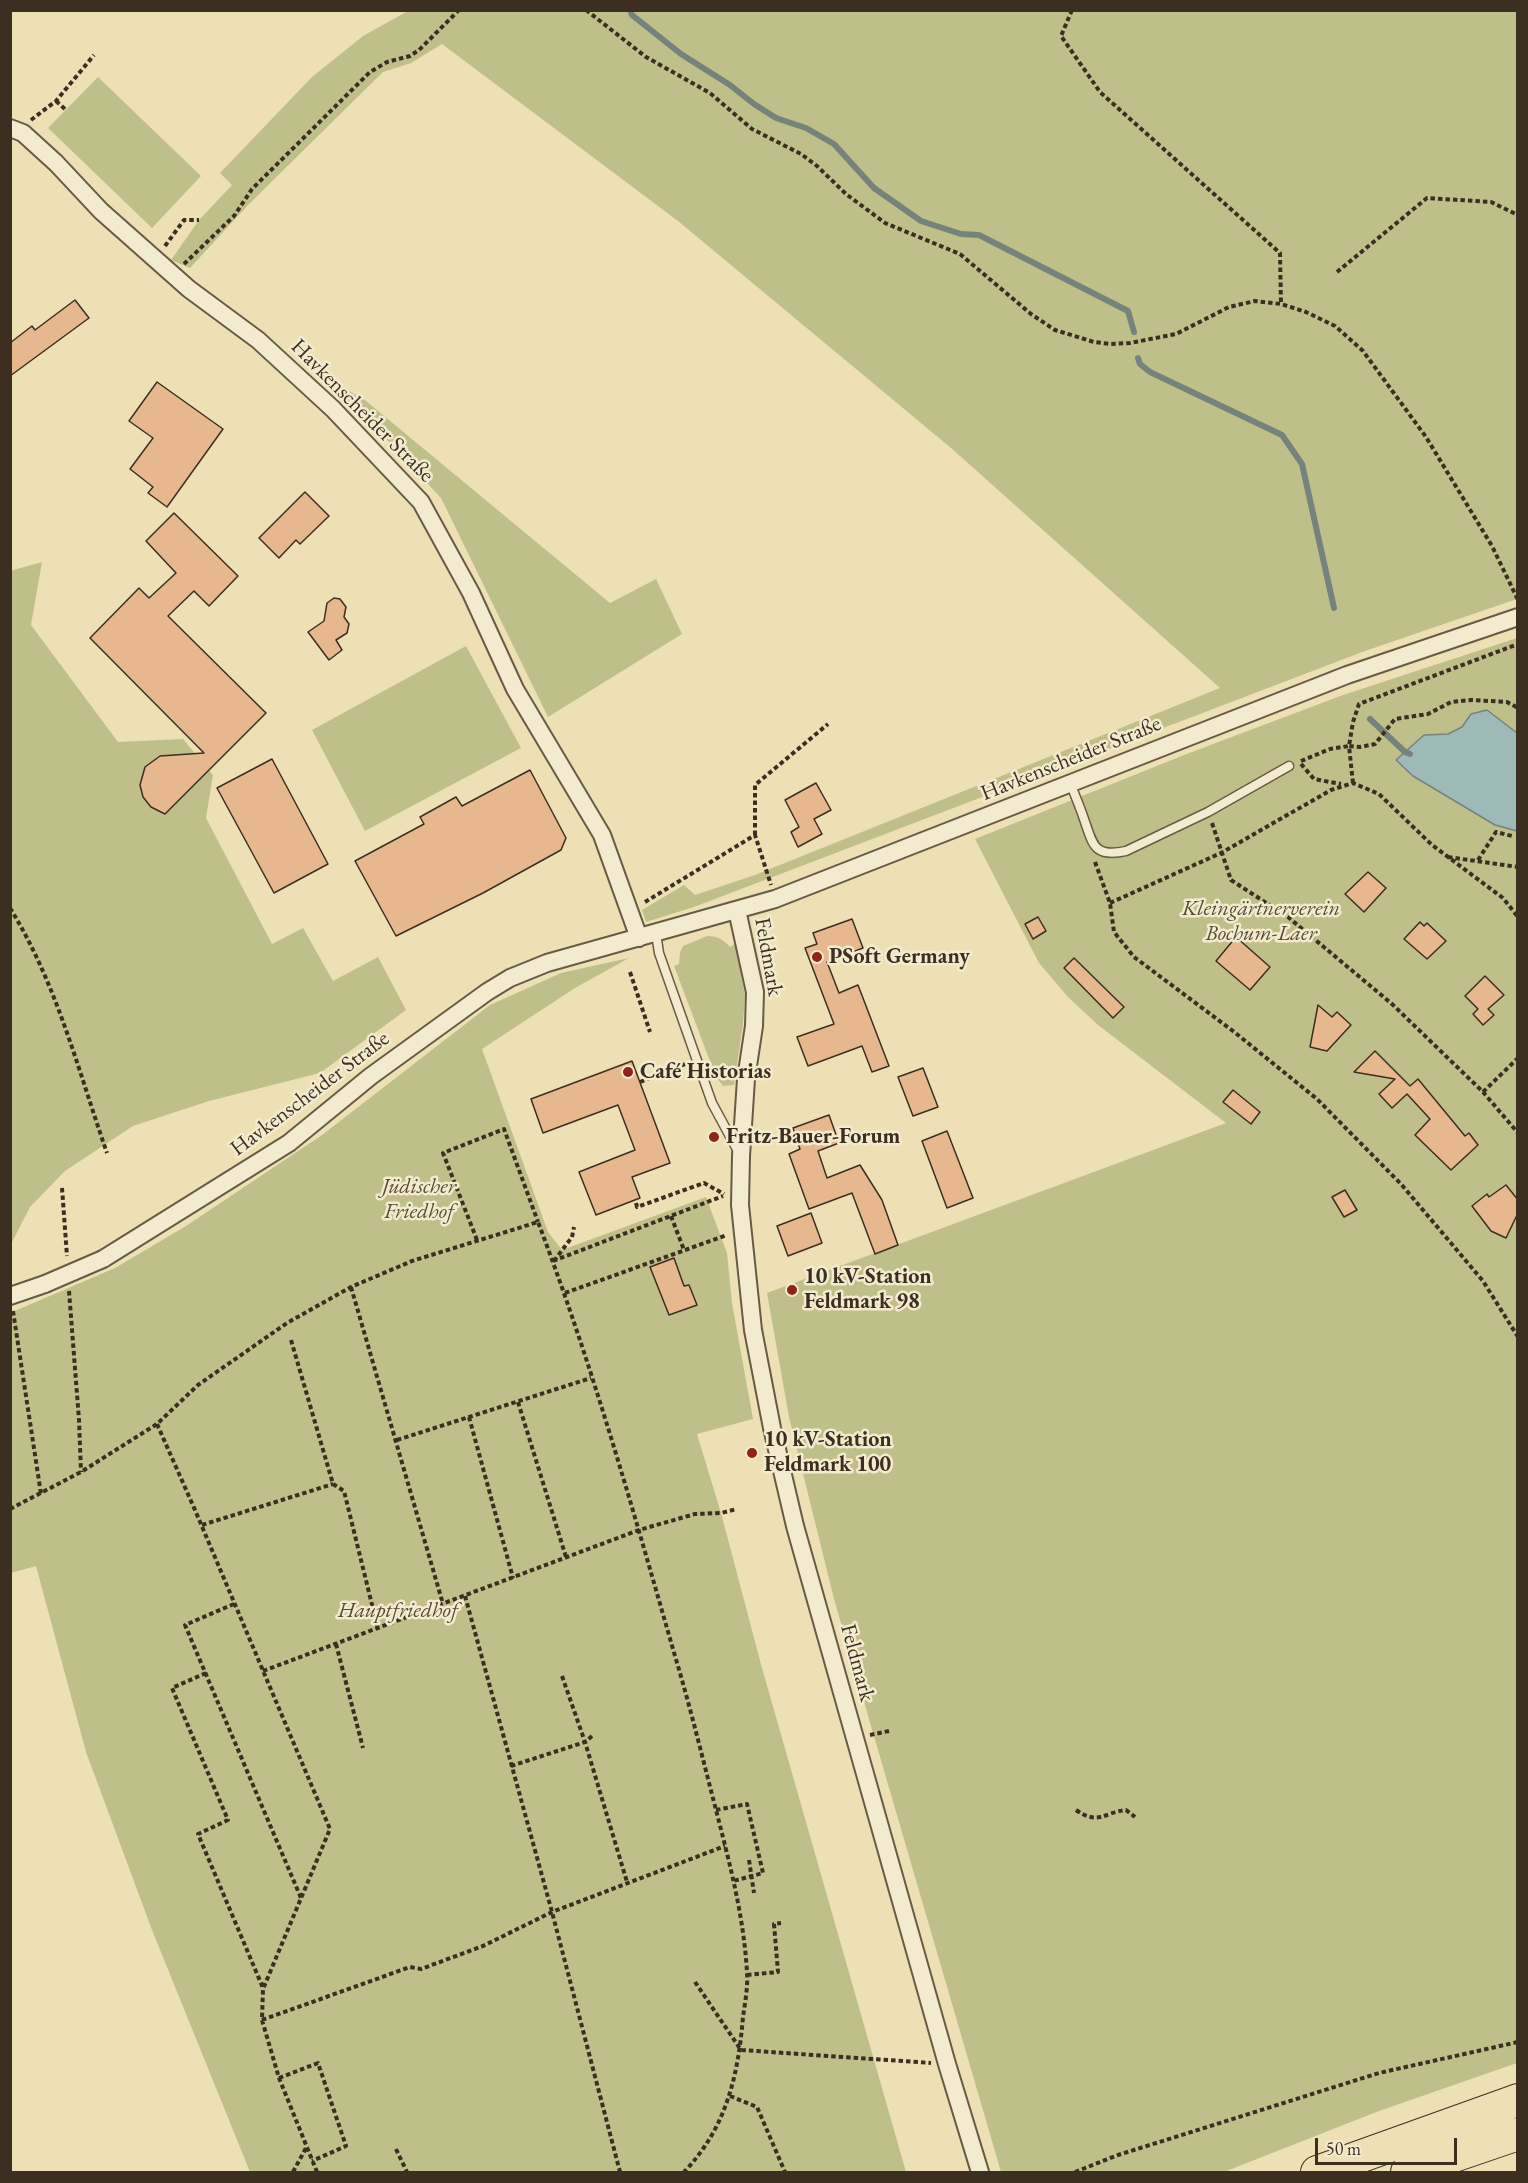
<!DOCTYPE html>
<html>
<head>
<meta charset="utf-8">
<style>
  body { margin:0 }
  #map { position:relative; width:1528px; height:2183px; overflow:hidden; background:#ede0b5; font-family:"EB Garamond",serif }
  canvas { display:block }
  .frame { position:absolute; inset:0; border:12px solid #3c2f21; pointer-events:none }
  .scale { position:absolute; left:1315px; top:2138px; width:142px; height:27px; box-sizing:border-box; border:3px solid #3c2f21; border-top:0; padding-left:8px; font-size:18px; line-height:21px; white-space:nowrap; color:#3c2f21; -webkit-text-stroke:4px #f3ebcf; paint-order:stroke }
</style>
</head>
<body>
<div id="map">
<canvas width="1528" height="2183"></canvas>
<div class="frame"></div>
<div class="scale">50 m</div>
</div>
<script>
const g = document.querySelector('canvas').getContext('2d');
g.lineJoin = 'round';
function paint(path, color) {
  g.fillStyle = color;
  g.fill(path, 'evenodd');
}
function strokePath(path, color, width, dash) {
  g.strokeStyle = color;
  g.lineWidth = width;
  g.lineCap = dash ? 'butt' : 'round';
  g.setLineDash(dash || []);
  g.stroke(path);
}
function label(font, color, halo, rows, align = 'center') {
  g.font = font + ' "EB Garamond",serif';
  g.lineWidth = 5;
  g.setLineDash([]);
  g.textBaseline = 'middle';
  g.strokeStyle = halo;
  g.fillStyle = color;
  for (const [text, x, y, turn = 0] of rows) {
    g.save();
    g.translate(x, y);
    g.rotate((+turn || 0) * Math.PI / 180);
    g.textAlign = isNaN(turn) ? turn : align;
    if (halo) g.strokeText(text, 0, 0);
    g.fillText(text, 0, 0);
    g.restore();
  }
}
const green = new Path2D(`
  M408,11H1517V599L1365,651L694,907L646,922L642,910L684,885L695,895L755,875L1220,688L951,448L678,221L442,44L411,63L383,72L249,204L190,268L171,260L199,220L232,185L220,173L312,77L363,36Z
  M98,77L201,176L152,228L48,128Z
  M311,368L366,401L610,603L656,579L682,634L548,717L441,498L376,428Z
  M42,562L31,625L118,742L183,739L213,775L206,818L272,944L303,928L333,981L378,957L406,1010L320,1073L209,1101L133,1126L65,1171L30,1207L11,1244L10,571Z
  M1517,638V2063L1379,2111L1224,2172H1001L834,1599L789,1417L767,1293L1226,1123L1098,1025L1068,997L1039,963L975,839L1184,755L1343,695Z
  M466,646L521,748L365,831L312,730Z
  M707,936C717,936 723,939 730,947L735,944L745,995L743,1024L734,1085L723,1086L716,1077L674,966L679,964L680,952L683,946Z
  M629,958L575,988L482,1049L548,1232L562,1250L706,1197L727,1253L732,1303L753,1419L697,1434L721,1513L762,1668L906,2172H250L152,1930L86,1752L36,1566L11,1573L10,1313L115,1268L186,1226L322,1135L490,1005L561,973Z`);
const water = new Path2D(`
  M1487,710L1517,733V831L1495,825L1413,776L1396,760L1424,735L1448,734L1462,727L1471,714Z`);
const stream = new Path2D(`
  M630,10L632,15L681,54L730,85L754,104L776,118L806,128L834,144L874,188L921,221L961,234L979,235L1128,311L1134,332
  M1138,358L1140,364L1150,372L1282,435L1302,464L1334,608
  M1370,719L1405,752L1410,754`);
const building = new Path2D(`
  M75,300L89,318L10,376V343L32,326L35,330Z
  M157,382L223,429L167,507L148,493L153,487L130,469L153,438L129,421Z
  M305,492L329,516L300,544L296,540L279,558L259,538Z
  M174,513L238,576L209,606L194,591L168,616L266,713L165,814L151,807L143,797L140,785L145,767L160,756L204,753L90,638L139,588L149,598L176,573L146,541Z
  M334,598L340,599L346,607L344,617L349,624L347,633L336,640L342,650L329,660L308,632L324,621L327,603Z
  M272,759L328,864L274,893L217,788Z
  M530,770L566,838L561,850L483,893L396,936L355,861L424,824L420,817L456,797L462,806Z
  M816,783L831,810L814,819L822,834L798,847L791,832L799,827L785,800Z
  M1368,872L1386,888L1364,912L1345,894Z
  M1038,917L1046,931L1033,939L1025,924Z
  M852,919L863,948L827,962L839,993L858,985L889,1066L872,1072L862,1046L808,1066L797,1037L834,1024L805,948L817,944L813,933Z
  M1420,922L1424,926L1427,923L1446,941L1427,959L1404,939Z
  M1236,937L1270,967L1250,990L1216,961Z
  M1074,958L1124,1007L1113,1018L1064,968Z
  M1485,976L1504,995L1488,1009L1494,1015L1483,1025L1473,1014L1478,1009L1465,996Z
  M1318,1005L1332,1017L1337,1012L1351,1025L1327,1051L1310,1047Z
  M1375,1051L1410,1086L1418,1079L1465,1136L1469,1133L1478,1145L1451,1170L1415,1135L1430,1119L1407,1094L1392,1108L1379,1094L1395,1079L1354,1072Z
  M632,1061L670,1163L632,1177L640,1198L596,1215L579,1172L635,1150L618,1105L543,1133L531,1099Z
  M923,1068L938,1107L913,1116L898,1077Z
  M1233,1090L1260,1112L1251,1124L1223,1102Z
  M829,1115L839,1143L818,1151L827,1178L860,1165L882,1200L898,1245L875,1254L852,1193L809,1209L789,1154L800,1149L793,1128Z
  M947,1131L973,1198L947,1208L922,1141Z
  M1506,1185L1518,1200V1213L1506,1238L1491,1231L1472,1206L1487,1194L1489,1197Z
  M1345,1190L1357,1210L1344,1217L1332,1197Z
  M811,1213L822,1243L788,1256L777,1226Z
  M674,1258L684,1286L689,1285L697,1305L669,1315L650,1267Z`);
const path = new Path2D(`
  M586,10L646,57L710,93L752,129L801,154L817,166L846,194L885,223L960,254L1031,314L1055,330L1094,342L1111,344L1130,343L1176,334L1229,307L1255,301L1281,304L1306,312L1335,326L1363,351L1426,437L1492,546L1518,600
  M1072,10L1061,36L1100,92L1280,253L1281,304
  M56,101L66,110
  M31,120L56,101L94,55
  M165,246L184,220H199
  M184,264L234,216L252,189L370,72L387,62L410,56L419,50L459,10
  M1337,272L1427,198L1491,202L1518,215
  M1301,761L1330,749L1349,746L1353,722L1359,704L1518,644
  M1301,764L1314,779L1341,784
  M1353,783L1349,746L1360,747L1375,744L1395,719L1428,714L1451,702L1472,700L1507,702L1518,708
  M1212,823L1231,880L1288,917L1392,1004L1483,1092L1518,1133
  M755,835V785L828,724
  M1448,857L1518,867
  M1478,860L1496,832L1512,836
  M1095,862L1110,903L1114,932L1134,957L1233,1031L1317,1099L1401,1184L1483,1281L1518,1337
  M645,902L755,835L771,885
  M1110,903L1221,853L1331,790L1353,783L1379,794L1432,845L1503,898L1518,917
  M10,908C57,984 78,1070 107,1153
  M630,972L650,1032
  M640,1082L685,1064
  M1483,1092L1518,1058
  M62,1188L67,1256
  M636,1203L637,1207L704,1183L724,1194
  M671,1216L684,1250
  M477,1240L443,1153L504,1129L538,1222
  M553,1261L723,1196
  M554,1261L572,1237L574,1227
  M351,1287L443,1604
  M69,1291L79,1420L81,1472
  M565,1293L727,1235
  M13,1311L41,1494
  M291,1340L333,1484L344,1491L378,1629
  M518,1402L566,1557
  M469,1417L513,1578
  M157,1424L195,1510L330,1829L263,1989L262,2020L279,2078L317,2172
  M397,1440L591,1378
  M10,1509L81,1472L157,1424L198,1385L287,1323L351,1287L412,1261L538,1222C592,1364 633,1510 675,1656C690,1706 702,1756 715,1806C729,1861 744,1916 747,1973C748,1987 745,2003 743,2017C738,2077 726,2128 684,2172
  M202,1525L333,1484
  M465,1596L552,1912L620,2172
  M234,1604L185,1625L301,1898
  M336,1644L363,1748
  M263,1671L639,1530L695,1514L721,1513L737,1509
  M206,1673L172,1688L228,1820L198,1834L263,1988
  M562,1676L585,1742L627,1882
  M870,1735L889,1731
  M511,1766L585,1742L592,1736
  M716,1810L747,1804L763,1873L733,1881
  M1076,1810C1099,1826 1104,1812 1126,1810L1135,1817
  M749,1860L754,1893
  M747,1975L778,1972L774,1924L781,1923
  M695,1982L741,2050L931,2063
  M262,2020L410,1967L421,1969L483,1946L552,1912L725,1846
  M279,2078L318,2063L346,2146L312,2161
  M730,2096L757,2107L785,2172
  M396,2149L407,2172
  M293,2172L306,2148
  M1075,2172L1118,2155L1379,2073L1518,2042`);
const lane = new Path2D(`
  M1070,783C1075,795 1080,807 1084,819C1093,845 1094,858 1126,851L1208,812L1289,766
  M656,933L659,953L712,1103L739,1153`);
const street = new Path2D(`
  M10,128L23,133L56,163L101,211L189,289L258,340L333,409L421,502L471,593L515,689L602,835L639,938
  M737,910L755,992L754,1026L746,1079L741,1156L740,1205L753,1330L772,1428L795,1526L947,2064L980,2172
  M103,1259L289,1143L371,1076L487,992L510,978L547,963L775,899L1347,675L1518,617
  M10,1296L45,1284`);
const highway = new Path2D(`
  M1317,2172L1518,2100
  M1407,2172L1518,2134`);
const streetBridge = new Path2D(`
  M45,1284L103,1259`);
const markers = [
  [817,957,6,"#8f2418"],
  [628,1072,6,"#8f2418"],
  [714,1137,6,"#8f2418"],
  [792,1290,6,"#8f2418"],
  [752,1453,6,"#8f2418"]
];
const streetNames = [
  ["Havkenscheider Straße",362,411,45],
  ["Havkenscheider Straße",1071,759,-22],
  ["Feldmark",768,957,80],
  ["Havkenscheider Straße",310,1094,-37],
  ["Feldmark",857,1663,75]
];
const parkNames = [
  ["Kleingärtnerverein",1261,909],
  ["Bochum-Laer",1261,934],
  ["Jüdischer",419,1187],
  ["Friedhof",419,1212],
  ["Hauptfriedhof",398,1611]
];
const poiNames = [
  ["PSoft Germany",829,957],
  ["Café Historias",640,1072],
  ["Fritz-Bauer-Forum",726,1137],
  ["10 kV-Station",804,1277],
  ["Feldmark 98",804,1302],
  ["10 kV-Station",764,1440],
  ["Feldmark 100",764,1465]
];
paint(green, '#bfc089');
paint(water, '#9dbab8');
strokePath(water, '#76827c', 1.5);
strokePath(stream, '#76827c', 6);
paint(building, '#e7b88e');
strokePath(building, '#3c2f21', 1.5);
strokePath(lane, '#685b46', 11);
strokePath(street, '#685b46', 20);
strokePath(highway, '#3c2f21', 34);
strokePath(path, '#3c2f21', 4, [4.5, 3]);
strokePath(lane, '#f3ebcf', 8);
strokePath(street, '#f3ebcf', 16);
strokePath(highway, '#ede0b5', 32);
strokePath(streetBridge, '#685b46', 20, []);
strokePath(streetBridge, '#f3ebcf', 16);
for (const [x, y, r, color] of markers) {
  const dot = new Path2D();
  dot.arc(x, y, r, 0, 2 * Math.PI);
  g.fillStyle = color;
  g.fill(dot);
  strokePath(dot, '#f3ebcf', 2);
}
label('22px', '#3c2f21', '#f3ebcf', streetNames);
label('italic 22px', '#564c36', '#f3ebcf', parkNames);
label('bold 22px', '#3c2f21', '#f3ebcf', poiNames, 'left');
</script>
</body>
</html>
